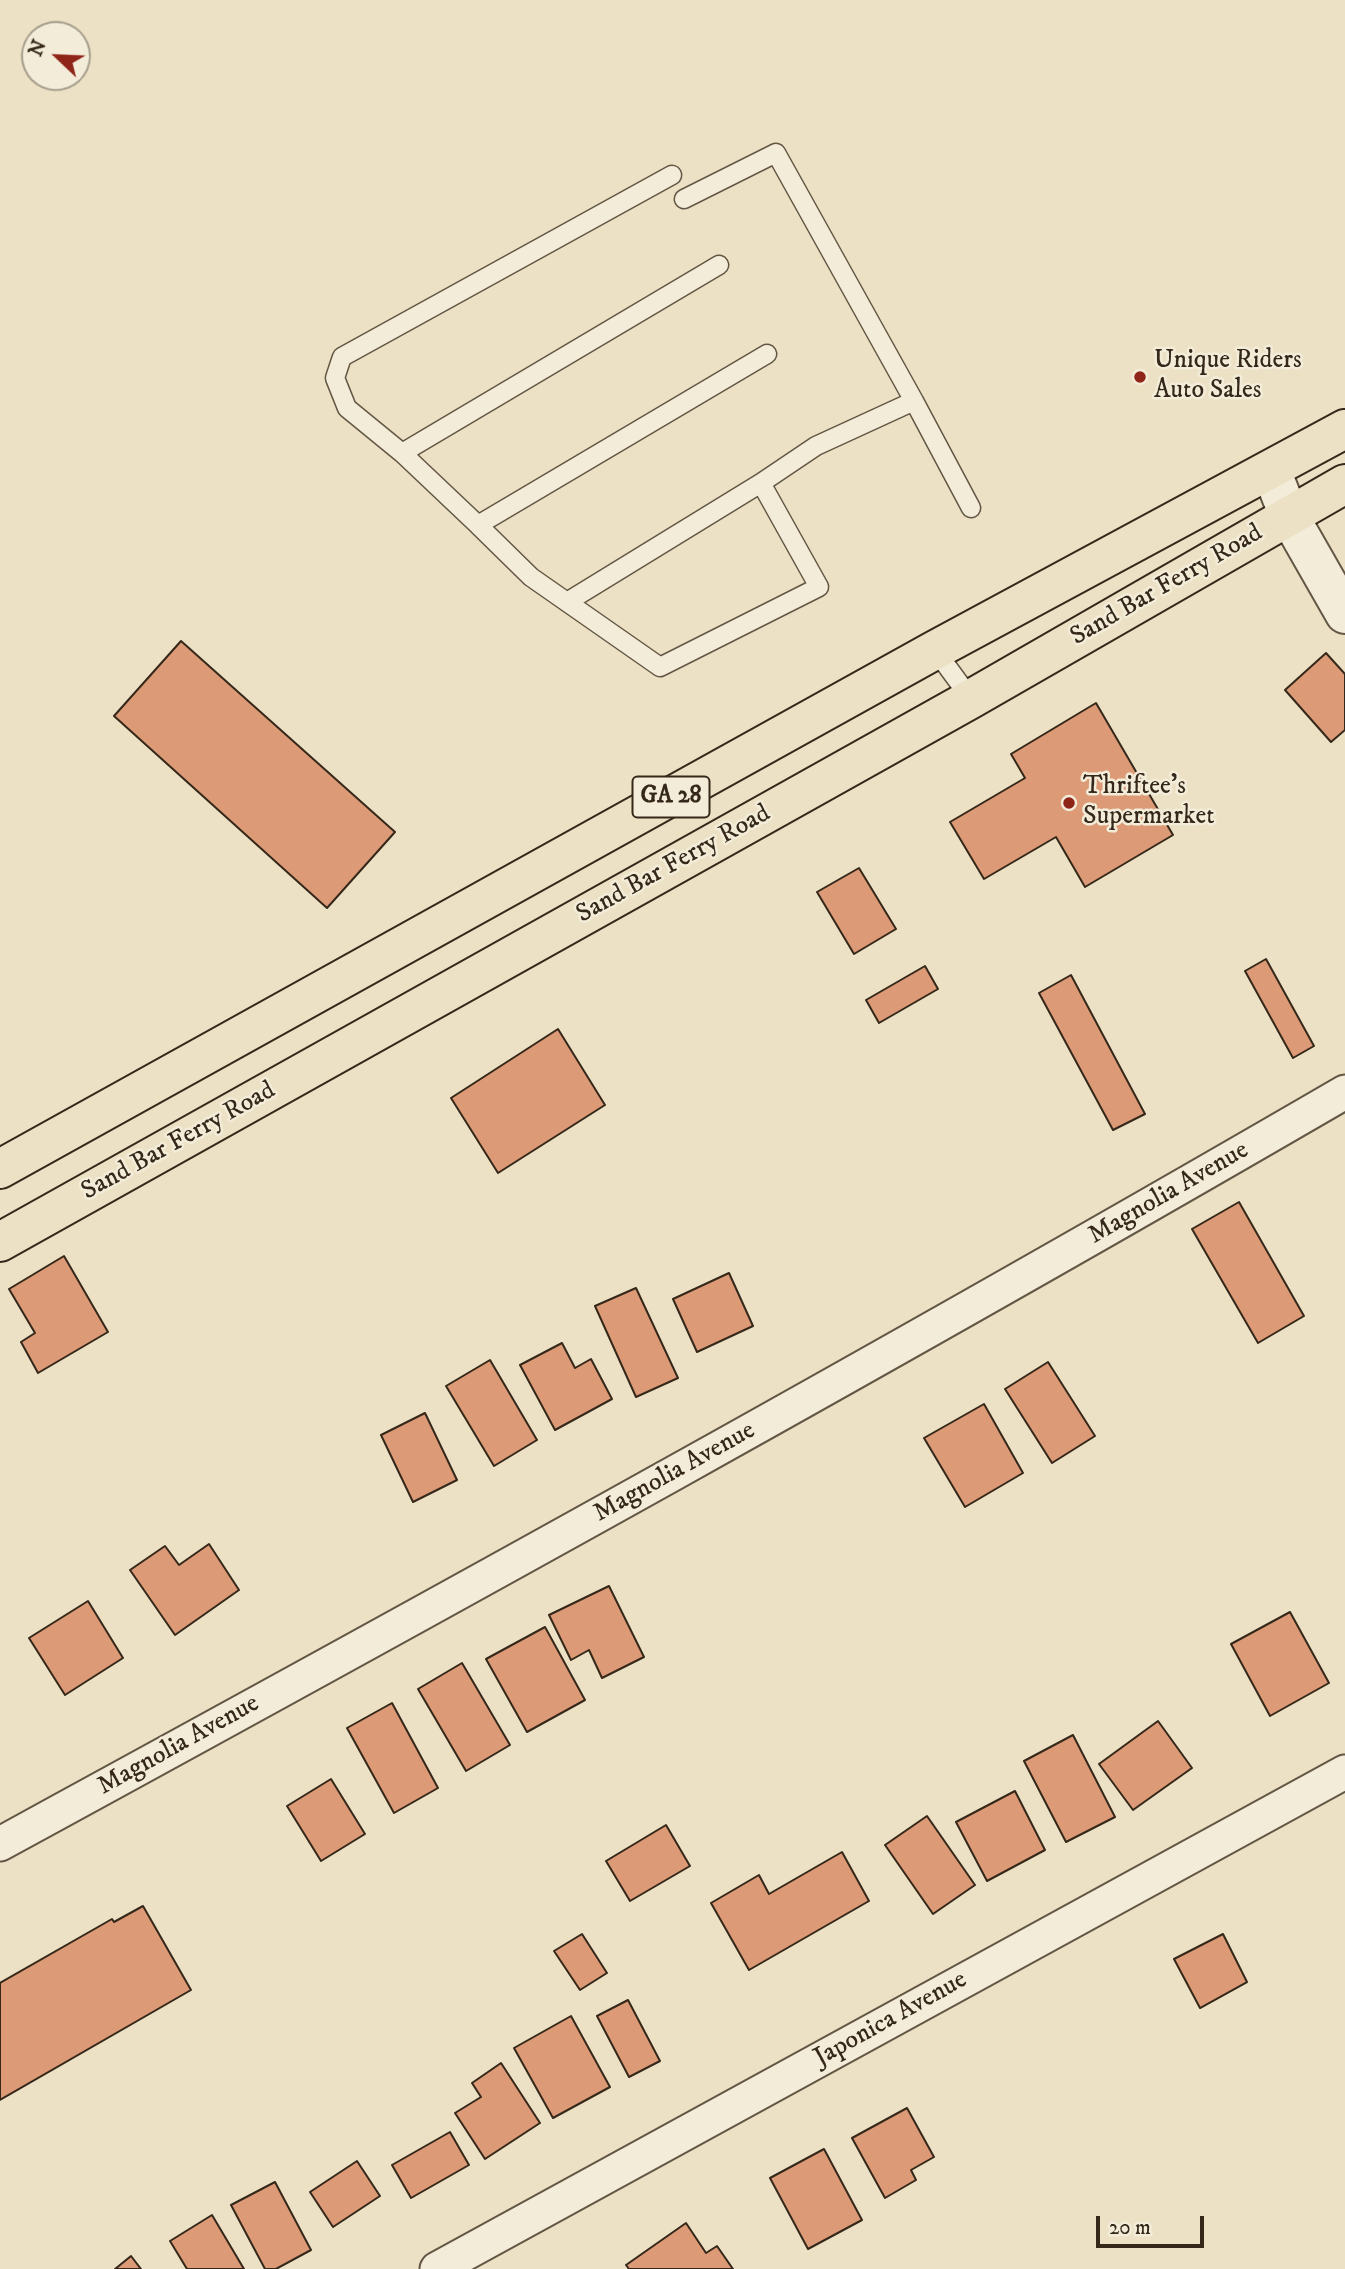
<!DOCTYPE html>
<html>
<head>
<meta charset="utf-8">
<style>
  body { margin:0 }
  #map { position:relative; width:1345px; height:2269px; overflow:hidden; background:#ece1c4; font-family:"IM FELL DW Pica",serif }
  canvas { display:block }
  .north { position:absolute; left:21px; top:21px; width:70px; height:70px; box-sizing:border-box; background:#f3ecd9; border:2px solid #a79e8d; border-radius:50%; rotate:293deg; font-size:19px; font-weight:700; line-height:28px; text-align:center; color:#35281a }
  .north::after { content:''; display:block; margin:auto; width:24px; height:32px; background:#8f2418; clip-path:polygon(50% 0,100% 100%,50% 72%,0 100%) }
  .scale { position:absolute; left:1096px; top:2216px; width:108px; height:32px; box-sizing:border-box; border:4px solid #35281a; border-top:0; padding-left:9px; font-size:21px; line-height:24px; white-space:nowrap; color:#35281a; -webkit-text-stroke:5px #f3ecd9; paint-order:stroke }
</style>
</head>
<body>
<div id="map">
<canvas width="1345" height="2269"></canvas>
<div class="north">N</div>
<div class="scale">20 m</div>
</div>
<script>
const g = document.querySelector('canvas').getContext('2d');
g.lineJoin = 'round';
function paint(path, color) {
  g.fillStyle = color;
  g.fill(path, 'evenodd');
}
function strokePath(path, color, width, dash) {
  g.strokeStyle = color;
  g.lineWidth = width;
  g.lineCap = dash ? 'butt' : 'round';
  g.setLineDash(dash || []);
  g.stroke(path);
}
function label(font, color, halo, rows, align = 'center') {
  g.font = font + ' "IM FELL DW Pica",serif';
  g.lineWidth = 5;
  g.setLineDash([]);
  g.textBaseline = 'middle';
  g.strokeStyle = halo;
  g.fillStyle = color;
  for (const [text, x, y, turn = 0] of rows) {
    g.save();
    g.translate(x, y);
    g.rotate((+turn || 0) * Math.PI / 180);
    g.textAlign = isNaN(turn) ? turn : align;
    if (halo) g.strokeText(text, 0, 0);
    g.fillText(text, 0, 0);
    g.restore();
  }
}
const building = new Path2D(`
  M181,641L395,832L327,908L114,716Z
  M1326,653L1345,674V730L1331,742L1285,690Z
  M1096,703L1173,835L1085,887L1056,837L984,879L950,822L1025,778L1011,754Z
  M859,868L896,929L854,954L817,892Z
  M1266,959L1314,1046L1293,1058L1245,971Z
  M925,966L938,989L879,1023L866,1000Z
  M1071,975L1145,1114L1113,1130L1039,993Z
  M558,1029L605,1105L498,1173L451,1098Z
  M1239,1202L1304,1316L1258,1343L1192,1229Z
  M64,1256L108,1332L38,1373L21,1342L35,1333L9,1289Z
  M729,1273L753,1326L697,1352L673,1299Z
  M636,1288L678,1378L636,1397L595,1306Z
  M562,1343L575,1368L591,1359L612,1399L555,1430L520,1365Z
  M490,1360L537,1440L494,1466L446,1386Z
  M1048,1362L1095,1436L1052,1463L1005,1389Z
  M984,1404L1023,1473L965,1507L924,1438Z
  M425,1413L457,1480L413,1502L381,1435Z
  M209,1544L239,1590L175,1635L130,1570L165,1546L179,1565Z
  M609,1586L644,1657L602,1678L589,1650L571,1660L549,1615Z
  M88,1601L123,1658L65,1695L29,1638Z
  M1290,1612L1329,1683L1270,1716L1231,1644Z
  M545,1627L585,1700L527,1732L486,1659Z
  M462,1663L510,1745L466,1771L418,1689Z
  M392,1703L438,1788L394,1813L347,1728Z
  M1158,1721L1192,1768L1133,1810L1099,1764Z
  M1073,1735L1115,1817L1066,1842L1024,1761Z
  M331,1779L365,1834L321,1861L287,1806Z
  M1015,1791L1045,1850L987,1881L956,1822Z
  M927,1816L975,1885L933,1914L885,1845Z
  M666,1825L690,1866L630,1901L606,1861Z
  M842,1852L869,1901L749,1970L711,1903L759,1875L769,1894Z
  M143,1906L191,1990L0,2100V1983L112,1919L114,1922Z
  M582,1934L607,1973L580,1990L554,1951Z
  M1223,1934L1247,1982L1200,2008L1174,1959Z
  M628,2000L660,2061L629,2077L597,2016Z
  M571,2016L610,2087L553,2118L514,2048Z
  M501,2063L540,2123L485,2159L455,2113L481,2097L472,2083Z
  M907,2108L934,2157L911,2170L916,2180L885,2198L852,2138Z
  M450,2132L469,2165L411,2198L392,2165Z
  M824,2149L862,2220L808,2249L770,2178Z
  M357,2161L380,2196L333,2227L310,2192Z
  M275,2182L311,2250L276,2269H265L231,2205Z
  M212,2215L244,2269H187L170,2241Z
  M686,2223L706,2253L717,2246L733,2269H629L626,2265Z
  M131,2256L141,2269H115Z`);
const service = new Path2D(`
  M672,175L342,357L335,378L347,408L402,453L478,525L767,354
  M684,199L776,153L914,401L816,446L761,483
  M914,401L971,508
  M402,453L719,265
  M478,525L531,577L660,667L819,587L761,483L567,602
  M935,650L971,699`);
const minor = new Path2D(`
  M0,1844C451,1598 901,1350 1345,1092
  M437,2269L1345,1772`);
const tertiary = new Path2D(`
  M1271,470L1289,516L1345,614`);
const primary = new Path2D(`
  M0,1169L935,650L1345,429
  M0,1242L971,699L1345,484`);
const markers = [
  [1140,377,7,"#8f2418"],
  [1069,803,7,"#8f2418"]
];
const shields = [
  [671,797,77]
];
const shieldNames = [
  ["GA 28",671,797]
];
const poiNames = [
  ["Unique Riders",1154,362],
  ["Auto Sales",1154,392],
  ["Thriftee's",1083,788],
  ["Supermarket",1083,818]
];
const streetNames = [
  ["Sand Bar Ferry Road",1167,586,-30],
  ["Sand Bar Ferry Road",674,865,-29],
  ["Sand Bar Ferry Road",179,1142,-29],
  ["Magnolia Avenue",1169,1194,-30],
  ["Magnolia Avenue",675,1473,-29],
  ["Magnolia Avenue",179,1746,-29],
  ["Japonica Avenue",891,2020,-29]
];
paint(building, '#dc9a76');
strokePath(building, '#35281a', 2);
strokePath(service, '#635644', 21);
strokePath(minor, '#635644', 37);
strokePath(tertiary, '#635644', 42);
strokePath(primary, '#35281a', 42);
strokePath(service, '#f3ecd9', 18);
strokePath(minor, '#f3ecd9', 33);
strokePath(tertiary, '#f3ecd9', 38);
strokePath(primary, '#ece1c4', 38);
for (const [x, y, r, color] of markers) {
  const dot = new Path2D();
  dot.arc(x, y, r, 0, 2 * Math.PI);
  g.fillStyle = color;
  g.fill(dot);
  strokePath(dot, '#f3ecd9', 2.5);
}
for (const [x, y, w] of shields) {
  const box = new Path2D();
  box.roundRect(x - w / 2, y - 20.5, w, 41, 5);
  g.fillStyle = '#f3ecd9';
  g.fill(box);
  strokePath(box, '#35281a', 2);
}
label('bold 24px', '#35281a', null, shieldNames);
label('26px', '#35281a', '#f3ecd9', poiNames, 'left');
label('26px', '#35281a', '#f3ecd9', streetNames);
</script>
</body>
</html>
